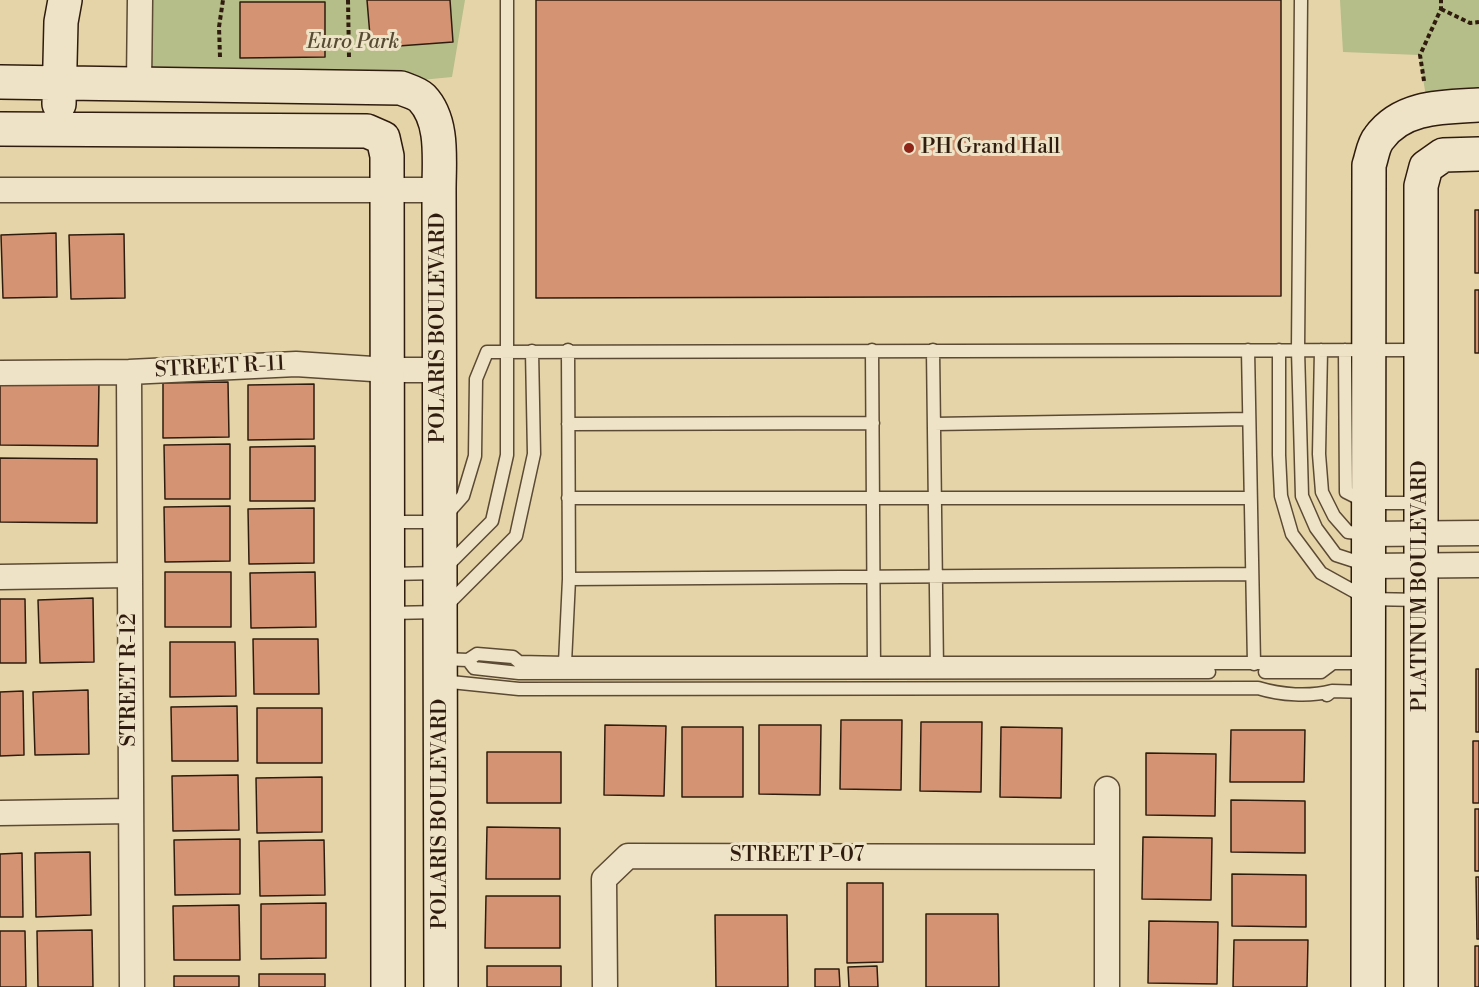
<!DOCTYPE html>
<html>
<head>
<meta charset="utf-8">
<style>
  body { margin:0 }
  canvas { display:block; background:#e5d4a8 }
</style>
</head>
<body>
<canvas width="1479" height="987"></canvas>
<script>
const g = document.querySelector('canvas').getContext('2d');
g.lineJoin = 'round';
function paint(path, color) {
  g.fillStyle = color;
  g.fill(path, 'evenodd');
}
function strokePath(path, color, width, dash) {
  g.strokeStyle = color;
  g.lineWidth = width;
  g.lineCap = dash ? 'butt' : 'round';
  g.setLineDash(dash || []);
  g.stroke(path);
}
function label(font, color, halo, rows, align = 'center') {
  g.font = font + ' "Libre Bodoni",serif';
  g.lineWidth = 6;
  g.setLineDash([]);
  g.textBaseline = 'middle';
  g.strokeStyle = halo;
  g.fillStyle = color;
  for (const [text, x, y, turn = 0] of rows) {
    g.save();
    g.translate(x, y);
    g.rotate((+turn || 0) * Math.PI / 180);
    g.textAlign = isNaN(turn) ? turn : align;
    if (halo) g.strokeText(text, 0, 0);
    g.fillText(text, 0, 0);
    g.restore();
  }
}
const green = new Path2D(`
  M140,0H465L452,77L349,87L139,83Z
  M1340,0H1479V105L1428,108L1419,55L1343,52Z`);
const building = new Path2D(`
  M367,0H450L453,42L371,48Z
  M536,0H1281V296L536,298Z
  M240,2H325V57L240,58Z
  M1475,210H1479V273H1475Z
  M56,233L57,297L3,298L1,235Z
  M124,234L125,298L71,299L69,235Z
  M1475,290H1479V353H1475Z
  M0,381L99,382L98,446L0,445Z
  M228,382L229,437L163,438V383Z
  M314,384V439L248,440V385Z
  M230,444V499H165L164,445Z
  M315,446V501H250V447Z
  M0,458L97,459V523L0,522Z
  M230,506V561L165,562L164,507Z
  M314,508V563L249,564L248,509Z
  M165,572H231V627H165Z
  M315,572L316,627L251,628L250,573Z
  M93,598L94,662L40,663L38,600Z
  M0,599H25L26,663H0Z
  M253,639H318L319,694H254Z
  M170,642H235L236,696L170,697Z
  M1476,669H1479V732H1476Z
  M88,690L89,754L35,755L33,692Z
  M23,691L24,755L0,756V692Z
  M237,706L238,761H172L171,707Z
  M257,708H322V763H257Z
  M841,720H902L901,790L840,789Z
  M921,722H982L981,792L920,791Z
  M605,725L666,726L664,796L604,795Z
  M759,725H821L820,795L759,794Z
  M682,727H743V797H682Z
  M1001,727L1062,728L1061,798L1000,797Z
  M1231,730H1305L1304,782H1230Z
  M1473,741H1479V803H1473Z
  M487,752H561V803H487Z
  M1146,753L1216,754L1215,816L1146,815Z
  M238,775L239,830L173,831L172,776Z
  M322,777V832L257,833L256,778Z
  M1231,800L1305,801V853L1231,852Z
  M1475,809H1479V871H1475Z
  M487,827L560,828V879H486Z
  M1143,837L1212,838L1211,900L1142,899Z
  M240,839V894L175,895L174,840Z
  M324,840L325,895L260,896L259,841Z
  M90,852L91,915L36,917L35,853Z
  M22,853L23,917H0V854Z
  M1232,874L1306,875V927L1232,926Z
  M1476,877H1479V939H1477Z
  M847,883H883V962L847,963Z
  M486,896H560V948H485Z
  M326,903V958L261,959V904Z
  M239,905L240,960H174L173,906Z
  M926,914H998L999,987H926Z
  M715,915H787L788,987H716Z
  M1149,921L1218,922L1217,984L1148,983Z
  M92,930L93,987H38L37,931Z
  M0,931H25L26,987H0Z
  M1234,940H1308L1307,987H1233Z
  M1475,946H1479V987H1475Z
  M487,966H561V987H487Z
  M877,966L878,987H849L848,967Z
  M815,969H839L840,987H815Z
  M259,974H325V987H259Z
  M174,976H239V987H174Z`);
const path = new Path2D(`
  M348,0L349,57
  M1441,9L1470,23L1479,22
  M220,57L219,27L223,0
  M1424,81L1420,55L1441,9V0`);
const lane = new Path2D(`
  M1301,0L1298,350L1302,496L1316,528L1336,555L1367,565
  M872,350L874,670
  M933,350L937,670
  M1248,350L1254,664
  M1279,350V455L1281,496L1292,534L1321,573L1368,599L1421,600
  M1321,350L1319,454L1322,492L1334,516L1348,532L1367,534
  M1345,350L1346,492L1368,503H1420
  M568,424L873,423
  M934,424L1249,419
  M568,498H1250
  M388,522H440L463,496L475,456L476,379L487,352L1420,350
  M389,574L440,573L492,521L507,455V0
  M569,579L1251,574
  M389,613L440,612L516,536L534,454L532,351
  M441,659L468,660L477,654L513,657L519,662L565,663H1367
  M468,660L474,668L519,673L1209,672
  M565,663L569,579L568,350
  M1265,672H1321L1333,663
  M441,681L519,689L1258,688C1281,695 1309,697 1332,691
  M1327,695L1332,691L1368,692`);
const street = new Path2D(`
  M139,83L140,0
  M0,190H439
  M129,372L132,987
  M0,373L129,372L296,364L388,370H439
  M1368,534L1479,533
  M1368,566L1479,565
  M0,577L130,575
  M0,813L131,811
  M605,987L604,879L628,856L1107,857
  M1107,987V789`);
const secondary = new Path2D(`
  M0,82L401,88C408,91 417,93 422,98C444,121 439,160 439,190L441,987
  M59,104L61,22L65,0
  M0,129L367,131L383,138L387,156L388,987
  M1368,987L1369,165C1372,157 1373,145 1379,138C1402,106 1443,107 1479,105
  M1421,987V186L1426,167L1443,155L1479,154`);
const markers = [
  [909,148,6,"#8f2418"]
];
const parkNames = [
  ["Euro Park",353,43]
];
const poiNames = [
  ["PH Grand Hall",921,148]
];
const streetNames = [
  ["POLARIS BOULEVARD",439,328,-90],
  ["STREET R-11",220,368,-3],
  ["PLATINUM BOULEVARD",1421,586,-90],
  ["STREET R-12",130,680,-90],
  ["POLARIS BOULEVARD",441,814,-90],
  ["STREET P-07",797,856]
];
paint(green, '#b5bd88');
paint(building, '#d49373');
strokePath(building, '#2f1c0e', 1.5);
strokePath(lane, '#5c4a34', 15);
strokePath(street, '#5c4a34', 27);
strokePath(secondary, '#2f1c0e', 36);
strokePath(path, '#2f1c0e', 4, [4.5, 3]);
strokePath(lane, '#eee3c6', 12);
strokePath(street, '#eee3c6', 24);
strokePath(secondary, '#eee3c6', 33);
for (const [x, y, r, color] of markers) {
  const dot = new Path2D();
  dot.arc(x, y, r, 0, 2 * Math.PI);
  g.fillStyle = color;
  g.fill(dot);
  strokePath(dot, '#eee3c6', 2);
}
label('italic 21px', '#574c33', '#eee3c6', parkNames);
label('21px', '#2f1c0e', '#eee3c6', poiNames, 'left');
label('21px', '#2f1c0e', '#eee3c6', streetNames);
</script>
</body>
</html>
